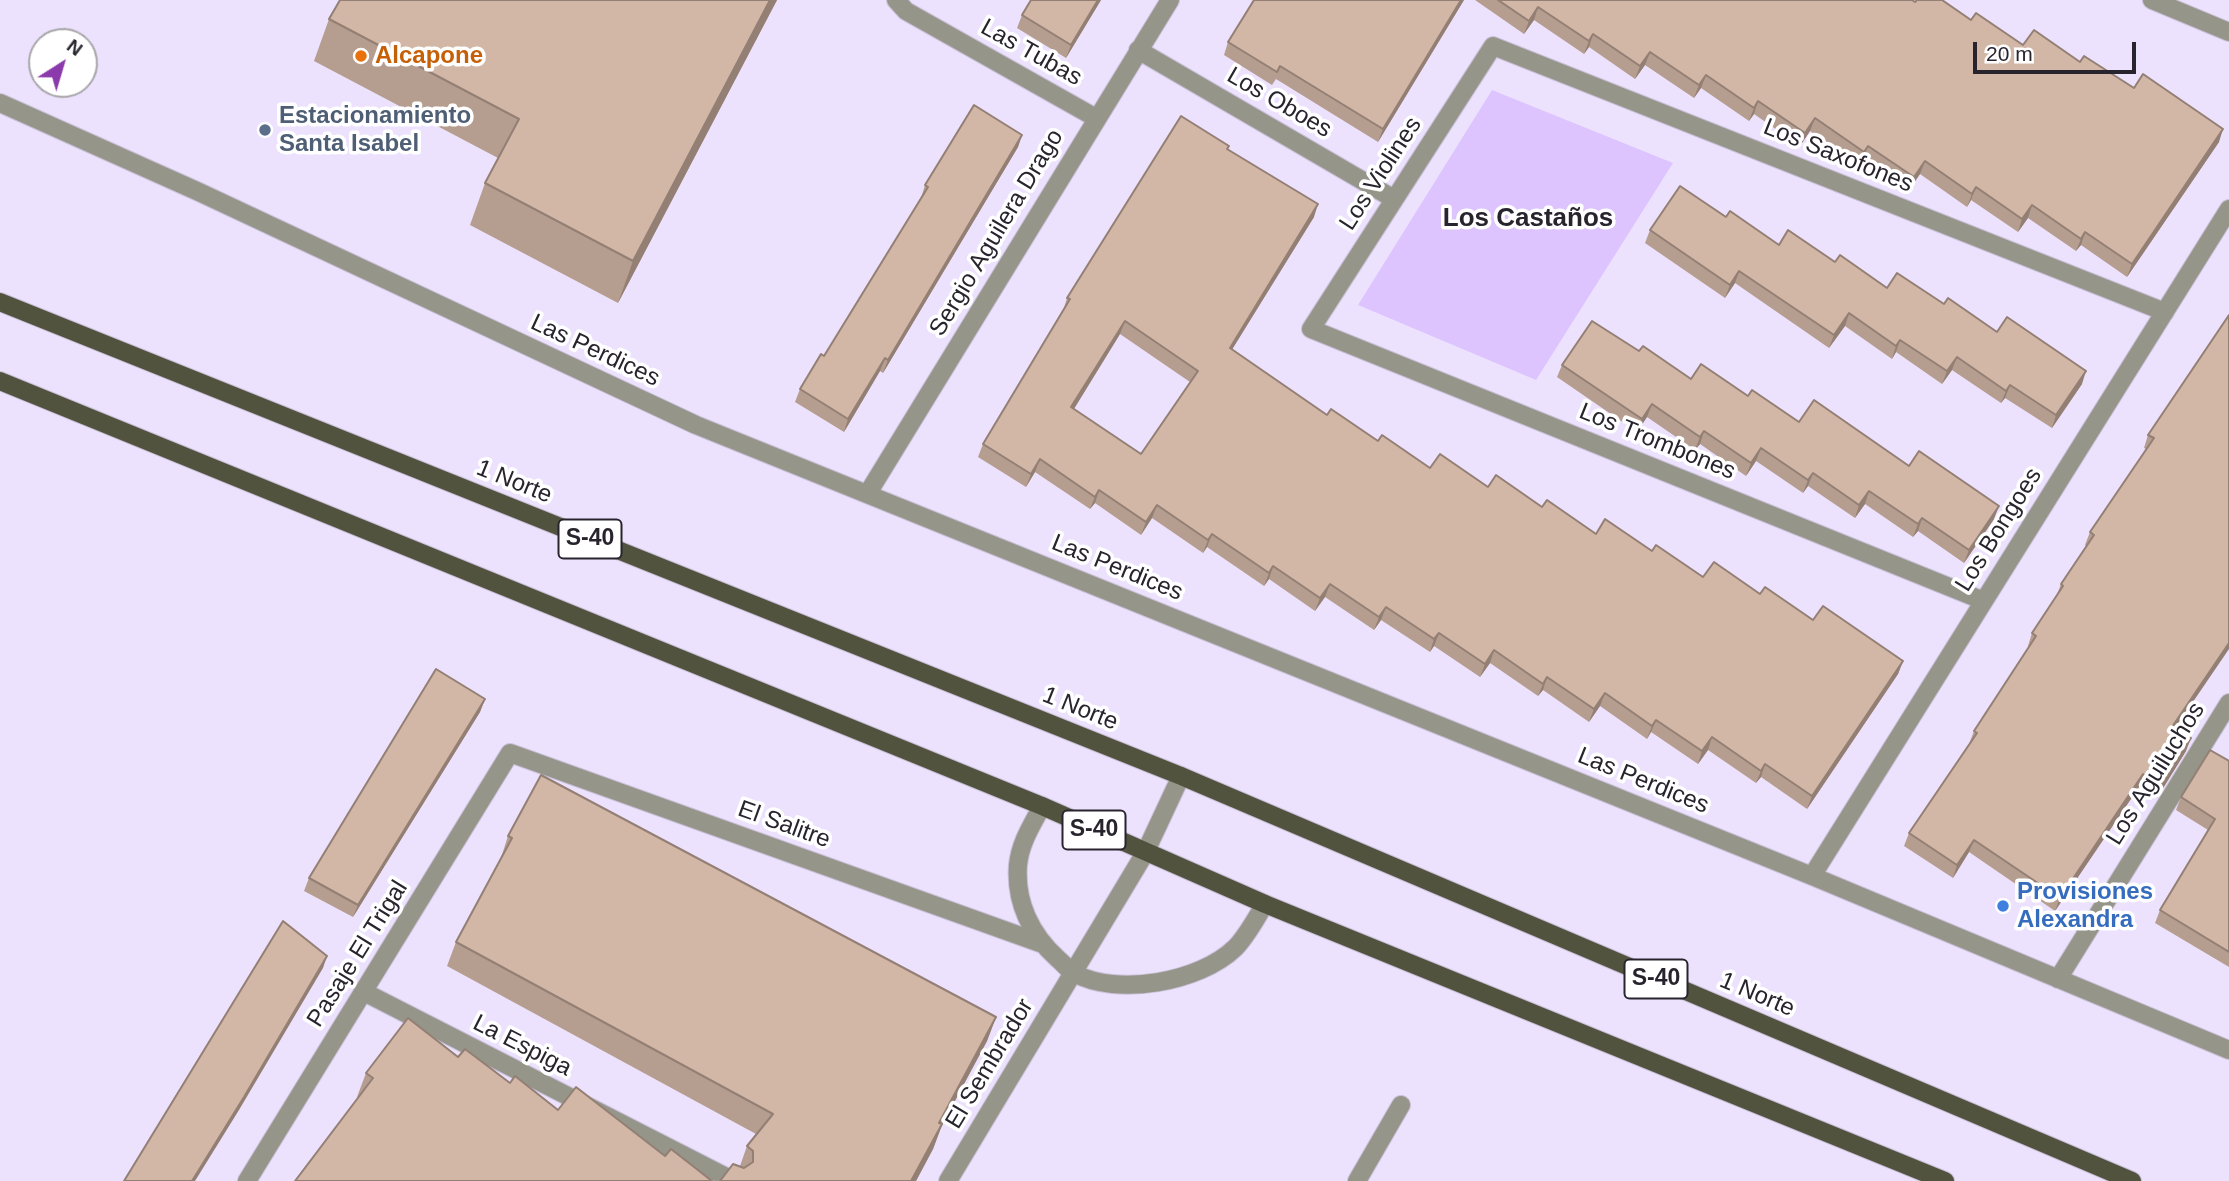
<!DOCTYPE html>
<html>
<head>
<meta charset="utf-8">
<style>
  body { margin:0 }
  #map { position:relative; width:2229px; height:1181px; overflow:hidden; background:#ede2fe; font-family:Arial,sans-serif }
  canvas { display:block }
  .north { position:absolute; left:28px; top:28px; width:70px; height:70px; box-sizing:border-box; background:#fff; border:2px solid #a9a7ab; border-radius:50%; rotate:37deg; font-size:19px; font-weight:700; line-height:28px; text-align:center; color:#28242e }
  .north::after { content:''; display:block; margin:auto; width:24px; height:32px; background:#8a3aaa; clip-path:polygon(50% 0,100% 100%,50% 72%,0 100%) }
  .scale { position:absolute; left:1973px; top:42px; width:163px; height:32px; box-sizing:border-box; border:4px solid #28242e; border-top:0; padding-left:9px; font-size:21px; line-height:24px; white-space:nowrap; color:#28242e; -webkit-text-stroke:5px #fff; paint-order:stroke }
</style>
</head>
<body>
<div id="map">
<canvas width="2229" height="1181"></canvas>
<div class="north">N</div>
<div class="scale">20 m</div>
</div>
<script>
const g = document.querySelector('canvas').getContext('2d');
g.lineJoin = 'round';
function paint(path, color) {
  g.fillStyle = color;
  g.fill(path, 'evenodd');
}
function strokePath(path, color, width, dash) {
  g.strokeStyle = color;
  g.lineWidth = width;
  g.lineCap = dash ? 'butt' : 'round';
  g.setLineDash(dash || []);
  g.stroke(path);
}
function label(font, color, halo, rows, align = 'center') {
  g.font = font + ' Arial,sans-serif';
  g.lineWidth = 7;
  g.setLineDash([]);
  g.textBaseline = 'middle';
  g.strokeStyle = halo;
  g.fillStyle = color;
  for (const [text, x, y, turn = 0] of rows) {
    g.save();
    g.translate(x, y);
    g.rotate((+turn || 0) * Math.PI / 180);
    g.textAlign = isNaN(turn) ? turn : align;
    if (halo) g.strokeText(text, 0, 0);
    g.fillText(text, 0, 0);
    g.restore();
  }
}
const green = new Path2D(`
  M1492,90L1673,163L1536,380L1358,305Z`);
const minor = new Path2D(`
  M896,0L906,11L1096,118
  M2152,0L2229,32
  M1138,50L1394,199
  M0,103L199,192L696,425L1812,876L2229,1050
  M868,493L1170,0
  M1984,601L1311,329L1493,46L2165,312
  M1042,806C1032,825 1020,843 1018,865C1015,902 1031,935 1058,959C1063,963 1068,970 1074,973C1117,997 1200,982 1235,948C1247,936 1256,918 1265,904
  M1812,876L2229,209
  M2058,979L2229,703
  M364,992L734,1181
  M247,1181L510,753L1040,943
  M948,1181L1145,853L1181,776
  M1357,1181L1401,1105`);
const primary = new Path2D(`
  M0,302L1181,776L2132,1181
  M0,381L1042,806L1265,904L1945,1181`);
const wall = new Path2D(`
  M340,0H777L618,303L470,225L485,183L498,158L314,61L329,19Z
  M1101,0L1066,58L1017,28L1022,15Z
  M1254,0H1464L1378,142L1276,79L1272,85L1224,55L1228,42Z
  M1475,0H1912L1915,2L1971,20L2023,45L2080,62L2219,142L2127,277L2081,245L2076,251L2028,218L2018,232L1971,200L1967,207L1920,174L1909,190L1863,159L1859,165L1810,131L1800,146L1754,114L1749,121L1701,88L1694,98L1645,65L1635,79L1589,47L1584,54L1534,20L1524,34Z
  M1022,135L1018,147L883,373L880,371L844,432L795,402L800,389L824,356L921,198L925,185Z
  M1228,149L1314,217L1232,349L1327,415L1430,468L1488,487L1542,507L1596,534L1652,551L1703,577L1760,594L1813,620L1903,661L1898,674L1807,809L1761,777L1756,783L1708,750L1698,764L1651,732L1647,739L1600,706L1589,722L1543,690L1538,696L1490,663L1480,677L1434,646L1430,652L1381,620L1374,630L1325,597L1315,611L1269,579L1264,586L1207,547L1203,553L1152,518L1141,535L1095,503L1090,509L1035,472L1026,487L978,457L983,444L1063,311L1067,298ZM1120,334L1190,382L1141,454L1074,409Z
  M1726,217L1779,245L1835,262L1887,288L1944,304L1997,332L2082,384L2052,428L2005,398L2001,403L1952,370L1942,384L1896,352L1892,359L1845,326L1829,348L1735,283L1725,298L1645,243L1650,230Z
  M2229,315L2175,729L2186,751L2157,798L2139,787L2055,911L1969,852L1953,878L1904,846L1909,833L1969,744L1974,731L2029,647L2028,646L2032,633L2056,597L2061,584L2086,546L2085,545L2090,532L2146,449L2144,448L2148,435Z
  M1639,351L1691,379L1748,396L1799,422L1909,466L1994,519L1964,563L1918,531L1913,537L1865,504L1855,518L1808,486L1803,493L1756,461L1746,476L1700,444L1695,450L1647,417L1637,432L1557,377L1562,365Z
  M485,699L480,712L353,917L304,891L309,878Z
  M2229,761V967L2155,923L2160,910L2208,830L2176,810L2181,797Z
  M508,836L996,1017L987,1041L942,1125L933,1149L916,1181H720L740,1166L747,1146L756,1134L447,966L456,942L500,861Z
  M458,1057L558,1110L665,1156L357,1097L366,1073Z`);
const shadedWall = new Path2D(`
  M770,0H777L618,303L633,261Z
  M1098,0H1101L1066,58L1071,45Z
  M1461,0H1464L1378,142L1383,129Z
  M1538,7L1534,20L1524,34L1529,21Z
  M1593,34L1589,47L1584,54L1589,41Z
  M1650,52L1645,65L1635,79L1640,66Z
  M1706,75L1701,88L1694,98L1699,85Z
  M1758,101L1754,114L1749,121L1754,108Z
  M1815,118L1810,131L1800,146L1805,133Z
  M2223,129L2219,142L2127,277L2132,264Z
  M1022,135L1018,147L883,373L888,360Z
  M1868,146L1863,159L1859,165L1864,152Z
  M1925,161L1920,174L1909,190L1914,177Z
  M1976,187L1971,200L1967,207L1972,194Z
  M1318,204L1314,217L1225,361L1230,348Z
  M2032,205L2028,218L2018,232L2022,219Z
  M2085,232L2081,245L2076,251L2081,239Z
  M1739,271L1735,283L1725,298L1730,285Z
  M1849,313L1845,326L1829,348L1834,335Z
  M1125,321L1120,334L1067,420L1071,407Z
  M1900,340L1896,352L1892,359L1896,346Z
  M1957,357L1952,370L1942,384L1947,371Z
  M885,358L880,371L844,432L848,419Z
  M2086,371L2082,384L2052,428L2056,415Z
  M2010,385L2005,398L2001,403L2006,391Z
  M1652,404L1647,417L1637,432L1642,419Z
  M1704,431L1700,444L1695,450L1700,437Z
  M1761,448L1756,461L1746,476L1751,463Z
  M1040,459L1035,472L1026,487L1031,474Z
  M1813,473L1808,486L1803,493L1808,480Z
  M1099,490L1095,503L1090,509L1095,497Z
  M1869,491L1865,504L1855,518L1859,505Z
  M1157,505L1152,518L1141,535L1146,522Z
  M1999,506L1994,519L1964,563L1969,550Z
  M1922,518L1918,531L1913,537L1918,524Z
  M1212,534L1207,547L1203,553L1208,540Z
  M1273,566L1269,579L1264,586L1269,573Z
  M1330,584L1325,597L1315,611L1320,598Z
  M1386,607L1381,620L1374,630L1379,617Z
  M1439,633L1434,646L1430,652L1434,639Z
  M2229,643V649L2167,740L2172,727Z
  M1494,650L1490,663L1480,677L1485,664Z
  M1903,661L1898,674L1807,809L1812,796Z
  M1547,677L1543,690L1538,696L1543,684Z
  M1605,693L1600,706L1589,722L1594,709Z
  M485,699L480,712L353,917L358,905Z
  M1656,720L1651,732L1647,739L1652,726Z
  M1712,737L1708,750L1698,764L1702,751Z
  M2191,738L2186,751L2157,798L2161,785Z
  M1765,764L1761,777L1756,783L1761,771Z
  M2143,774L2139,787L2055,911L2060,898Z
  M1974,840L1969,852L1953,878L1957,865Z
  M327,956L323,968L239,1110L195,1181H192Z
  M996,1017L987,1041L942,1125L933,1149L916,1181H911L939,1123Z`);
const building = new Path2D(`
  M340,0H770L633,261L485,183L519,119L329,19Z
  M1031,0H1098L1071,45L1022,15Z
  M1254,0H1461L1383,129L1280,66L1277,72L1228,42Z
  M1498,0H1912L1915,2L1917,0H1942L1971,20L1976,13L2023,45L2034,30L2080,62L2084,56L2134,88L2143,74L2223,129L2132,264L2085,232L2081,239L2032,205L2022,219L1976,187L1972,194L1925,161L1914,177L1868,146L1864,152L1815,118L1805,133L1758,101L1754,108L1706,75L1699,85L1650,52L1640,66L1593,34L1589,41L1538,7L1529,21Z
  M974,105L1022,135L888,360L885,358L848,419L800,389L821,354L824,356L928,187L925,185Z
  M1181,116L1229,146L1227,149L1318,204L1230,348L1327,415L1331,409L1378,441L1382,435L1430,468L1440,454L1488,487L1496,475L1542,507L1547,500L1596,534L1605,519L1652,551L1656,545L1703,577L1714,562L1760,594L1765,587L1813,620L1823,606L1903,661L1812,796L1765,764L1761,771L1712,737L1702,751L1656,720L1652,726L1605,693L1594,709L1547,677L1543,684L1494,650L1485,664L1439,633L1434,639L1386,607L1379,617L1330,584L1320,598L1273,566L1269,573L1212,534L1208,540L1157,505L1146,522L1099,490L1095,497L1040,459L1031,474L983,444L1070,299L1067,298ZM1125,321L1198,371L1141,454L1071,407Z
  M1680,186L1726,217L1730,211L1779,245L1788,230L1835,262L1840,255L1887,288L1897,273L1944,304L1948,298L1997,332L2007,317L2086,371L2056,415L2010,385L2006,391L1957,357L1947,371L1900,340L1896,346L1849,313L1834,335L1739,271L1730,285L1650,230Z
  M2229,315V643L2172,727L2191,738L2161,785L2143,774L2060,898L1974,840L1957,865L1909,833L1977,733L1974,731L2036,636L2032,633L2063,586L2061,584L2094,535L2090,532L2154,438L2148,435Z
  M1592,321L1639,351L1643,346L1691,379L1701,364L1748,396L1752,390L1799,422L1814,400L1909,466L1919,451L1999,506L1969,550L1922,518L1918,524L1869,491L1859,505L1813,473L1808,480L1761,448L1751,463L1704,431L1700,437L1652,404L1642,419L1562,365Z
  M436,669L485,699L358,905L309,878Z
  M2210,750L2229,761V952L2160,910L2215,819L2181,797Z
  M541,775L996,1017L939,1123L942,1124L911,1181H720L733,1164L744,1168L753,1162V1151L747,1146L773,1114L456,942L512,838L508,836Z
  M283,921L327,956L244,1097L192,1181H124Z
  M408,1018L458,1057L465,1049L510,1083L515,1076L558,1110L576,1087L665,1156L671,1149L712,1181H295L373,1078L366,1073Z`);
const markers = [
  [361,56,7,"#e8710a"],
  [265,130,7,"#5c6f8a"],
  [2003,906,7,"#3f7fe0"]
];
const shields = [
  [590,539,63],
  [1094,830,63],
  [1656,979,63]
];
const shieldNames = [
  ["S-40",590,539],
  ["S-40",1094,830],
  ["S-40",1656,979]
];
const streetNames = [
  ["Las Tubas",1031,53,29],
  ["Los Oboes",1279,103,30],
  ["Los Saxofones",1838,156,22],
  ["Los Violines",1381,174,-57],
  ["Sergio Aguilera Drago",997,233,-59],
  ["Las Perdices",595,351,25],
  ["Los Trombones",1657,442,22],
  ["1 Norte",514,482,22],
  ["Los Bongoes",1999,530,-58],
  ["Las Perdices",1117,568,22],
  ["1 Norte",1080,709,22],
  ["Los Aguiluchos",2156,774,-58],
  ["Las Perdices",1643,781,22],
  ["El Salitre",784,825,20],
  ["Pasaje El Trigal",358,954,-58],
  ["1 Norte",1757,995,23],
  ["La Espiga",522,1046,27],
  ["El Sembrador",990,1064,-59]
];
const foodNames = [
  ["Alcapone",375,56]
];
const serviceNames = [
  ["Estacionamiento",279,116],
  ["Santa Isabel",279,144]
];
const shopNames = [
  ["Provisiones",2017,892],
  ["Alexandra",2017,920]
];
const neighbourhoodNames = [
  ["Los Castaños",1528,219]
];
paint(green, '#ddc4ff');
strokePath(minor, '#cac0d9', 20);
strokePath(primary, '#cac0d9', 20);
strokePath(minor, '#959689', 18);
strokePath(primary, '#52533e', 18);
paint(wall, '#b59d8f');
paint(shadedWall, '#937f74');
paint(building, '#d2b6a6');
strokePath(building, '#937f74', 2);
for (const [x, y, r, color] of markers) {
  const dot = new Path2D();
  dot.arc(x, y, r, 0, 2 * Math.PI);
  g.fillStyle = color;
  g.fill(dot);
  strokePath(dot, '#fff', 2.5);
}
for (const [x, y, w] of shields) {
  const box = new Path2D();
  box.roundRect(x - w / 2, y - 19.5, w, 39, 5);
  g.fillStyle = '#fff';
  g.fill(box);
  strokePath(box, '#28242e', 2);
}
label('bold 23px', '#28242e', null, shieldNames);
label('24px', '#28242e', '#fff', streetNames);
label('bold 24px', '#c56008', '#fff', foodNames, 'left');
label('bold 24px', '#4e5e75', '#fff', serviceNames, 'left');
label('bold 24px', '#366cbe', '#fff', shopNames, 'left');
label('bold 26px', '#28242e', '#fff', neighbourhoodNames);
</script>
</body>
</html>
